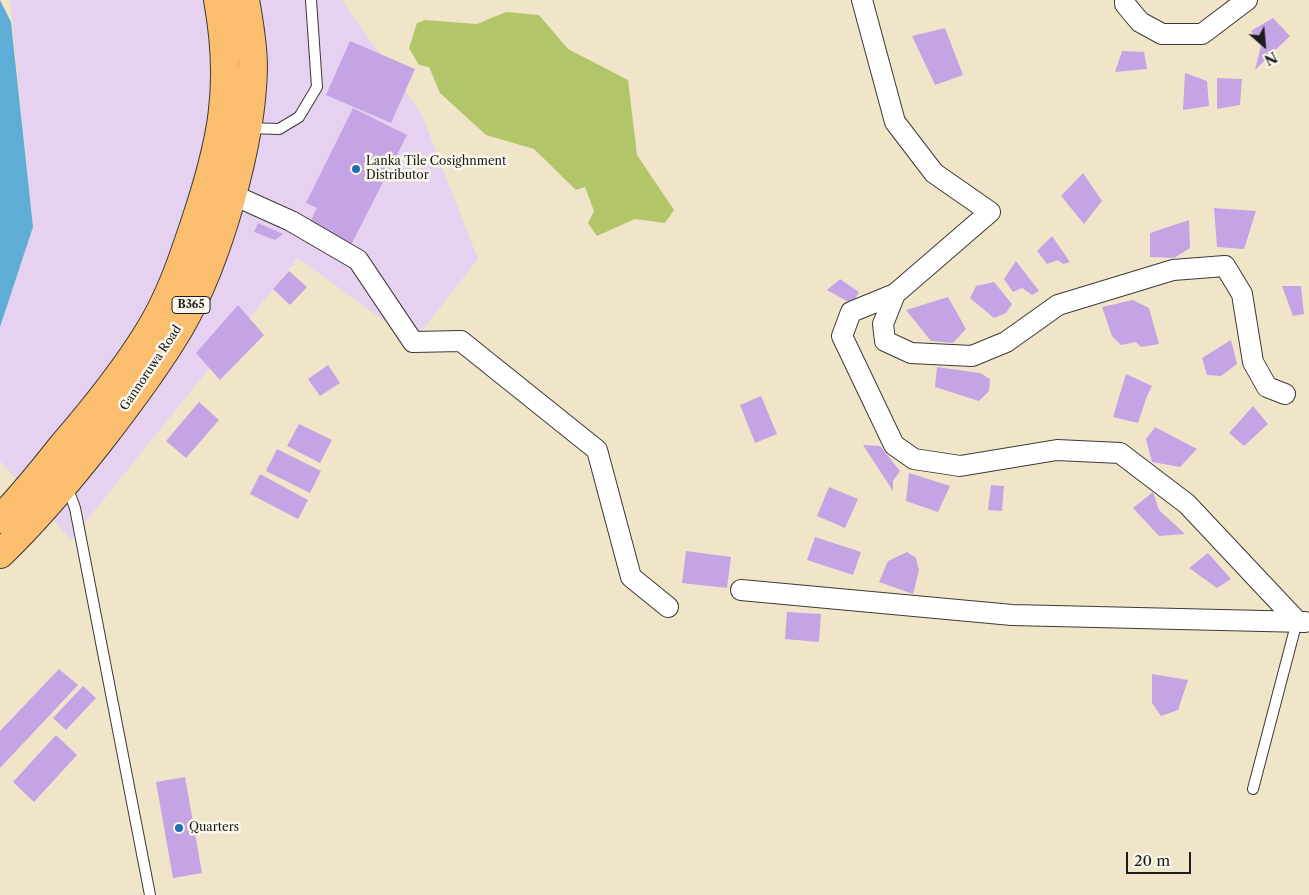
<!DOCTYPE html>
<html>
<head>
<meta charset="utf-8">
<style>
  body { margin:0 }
  #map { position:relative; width:1309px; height:895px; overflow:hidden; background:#f1e5c9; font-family:"Libre Caslon Text",serif }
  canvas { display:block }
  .north { position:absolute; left:1239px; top:20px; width:50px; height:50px; -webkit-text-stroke:4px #fbf7ec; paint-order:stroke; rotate:153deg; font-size:14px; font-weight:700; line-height:20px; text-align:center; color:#1c1c1c }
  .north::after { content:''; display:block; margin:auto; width:18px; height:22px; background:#1c1c1c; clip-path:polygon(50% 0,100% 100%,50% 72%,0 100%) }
  .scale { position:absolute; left:1126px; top:852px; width:65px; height:22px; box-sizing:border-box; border:2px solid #1c1c1c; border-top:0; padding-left:6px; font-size:15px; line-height:18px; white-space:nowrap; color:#1c1c1c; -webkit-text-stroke:4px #fbf7ec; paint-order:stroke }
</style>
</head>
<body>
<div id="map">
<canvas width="1309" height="895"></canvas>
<div class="north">N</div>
<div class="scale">20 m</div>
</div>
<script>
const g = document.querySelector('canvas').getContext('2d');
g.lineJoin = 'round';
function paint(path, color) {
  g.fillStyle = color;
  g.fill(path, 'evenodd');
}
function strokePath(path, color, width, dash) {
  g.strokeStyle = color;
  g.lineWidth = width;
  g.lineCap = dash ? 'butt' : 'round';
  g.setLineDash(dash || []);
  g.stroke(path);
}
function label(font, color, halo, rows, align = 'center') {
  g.font = font + ' "Libre Caslon Text",serif';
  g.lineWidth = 5;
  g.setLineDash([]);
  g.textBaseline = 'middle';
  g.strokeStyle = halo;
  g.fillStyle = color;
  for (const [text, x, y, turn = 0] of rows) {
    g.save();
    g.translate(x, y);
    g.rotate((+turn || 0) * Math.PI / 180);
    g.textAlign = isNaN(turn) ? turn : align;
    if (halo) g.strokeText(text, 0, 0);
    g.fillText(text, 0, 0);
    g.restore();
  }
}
const built = new Path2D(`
  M10,0H342L422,115L478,259L413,342L298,258L71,540L0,461V327L33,227Z`);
const green = new Path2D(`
  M506,12L539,15L568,49L628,80L637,155L674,210L665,223L635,219L597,236L588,223L594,211L585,187L576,190L534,149L486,135L440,93L429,67L419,65L409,48L417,23L425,20L477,24Z`);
const water = new Path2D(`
  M0,0L11,22L33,227L0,327Z`);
const building = new Path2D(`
  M1273,18L1290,36L1255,70L1261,46L1251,31Z
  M945,28L963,75L935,85L912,36Z
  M350,41L415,69L391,123L326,95Z
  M1122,51L1144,52L1147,69L1115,72Z
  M1185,73L1207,81L1209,106L1183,110Z
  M1217,78L1242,79L1240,105L1217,109Z
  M353,108L407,135L351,245L309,224L317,208L306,203Z
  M1083,173L1102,201L1084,224L1061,196Z
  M1214,208L1256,211L1244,249L1217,247Z
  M1189,220L1190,248L1174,258L1150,257V233Z
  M258,223L283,234L275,240L254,232Z
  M1052,236L1070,262L1063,264L1058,260L1047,264L1037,251Z
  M1016,261L1039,291L1032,295L1022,288L1013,292L1004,279Z
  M289,271L307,287L290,305L273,289Z
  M840,279L859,292L852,304L827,290Z
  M994,282L1012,304L1006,313L994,318L970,298L976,286Z
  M1282,286H1301L1304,314L1293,316Z
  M948,297L966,329L953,343L931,341L906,310Z
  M1133,300L1149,308L1159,344L1141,347L1136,342L1121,345L1112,336L1102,307Z
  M238,305L264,335L220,380L196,353Z
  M1231,340L1237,364L1221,376L1207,375L1202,358Z
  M328,365L340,383L320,396L308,379Z
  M937,367L980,373L990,379L989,391L979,401L935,387Z
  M1126,374L1152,386L1147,396L1138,423L1113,417Z
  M761,396L777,434L755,443L740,405Z
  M199,402L219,420L186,458L166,441Z
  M1253,406L1268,424L1244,446L1229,433Z
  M299,424L332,440L320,463L287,446Z
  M1155,427L1197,449L1180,467L1152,462L1146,439Z
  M863,445L880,446L900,471L893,481V491Z
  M277,449L321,471L310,493L266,471Z
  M909,473L950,486L938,512L906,501Z
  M260,474L308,500L298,519L250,494Z
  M991,485L1004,486L1002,511L988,510Z
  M829,487L858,499L845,528L817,516Z
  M1153,492L1159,510L1185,534L1159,536L1133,508Z
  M815,537L861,552L853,575L807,560Z
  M686,551L731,557L727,588L682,583Z
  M907,552L916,558L919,570L913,594L879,582L888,561Z
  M1208,553L1231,579L1217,588L1189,568Z
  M787,612L821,614L819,642L785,639Z
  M59,669L78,685L0,768V731Z
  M1152,674L1188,680L1178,710L1161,716L1152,703Z
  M83,686L96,698L66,730L53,718Z
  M56,735L77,755L34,802L13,782Z
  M185,777L202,873L173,878L156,782Z`);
const lane = new Path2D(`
  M248,128L279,129L299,117L317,87L311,0
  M67,486L75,508L150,895
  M1253,789L1297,621`);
const street = new Path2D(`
  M862,0L895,122L934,173L990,212L895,294L883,324L885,341L911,353L972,356L1006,342L1058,305L1173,270L1225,266L1242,294L1253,362L1267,387L1285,394
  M1125,0V4L1140,22L1162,34H1202L1247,0
  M231,194L291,221L358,260L413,342L461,341L597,450L631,577L668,607
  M895,294L851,312L842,336L894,445L914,459L960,466L1057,450L1120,453L1187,504L1297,621
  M741,590L1012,615L1305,622`);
const primary = new Path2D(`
  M0,519C23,496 43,470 64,444C94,409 124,372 148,333C169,300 182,262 194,226C222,143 234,87 218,0
  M0,554C38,518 70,479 102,438C130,402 157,366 180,327C218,261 252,143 253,67C253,45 249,22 245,0`);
const markers = [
  [356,169,5,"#1f6fb2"],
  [179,828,5,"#1f6fb2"]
];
const shields = [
  [191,305,38]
];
const shieldNames = [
  ["B365",191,305]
];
const poiNames = [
  ["Lanka Tile Cosighnment",366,162],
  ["Distributor",366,176],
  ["Quarters",189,828]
];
const streetNames = [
  ["Gannoruwa Road",151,368,-56]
];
paint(built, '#e6d2f0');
paint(green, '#b3c569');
paint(water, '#5dadd7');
paint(building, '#c4a4e5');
strokePath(lane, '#3c3a36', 12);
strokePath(street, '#3c3a36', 22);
strokePath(primary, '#3c3a36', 30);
strokePath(lane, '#fff', 10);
strokePath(street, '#fff', 20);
strokePath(primary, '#fbbe6e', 28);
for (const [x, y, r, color] of markers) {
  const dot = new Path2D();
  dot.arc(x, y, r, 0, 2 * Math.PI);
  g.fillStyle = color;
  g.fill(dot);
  strokePath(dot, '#fbf7ec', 2);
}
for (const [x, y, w] of shields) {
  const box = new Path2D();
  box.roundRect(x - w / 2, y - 8.5, w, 17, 4);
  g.fillStyle = '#fbf7ec';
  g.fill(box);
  strokePath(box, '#1c1c1c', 1);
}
label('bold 11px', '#1c1c1c', null, shieldNames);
label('12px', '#1c1c1c', '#fbf7ec', poiNames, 'left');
label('12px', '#1c1c1c', '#fbf7ec', streetNames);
</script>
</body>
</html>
